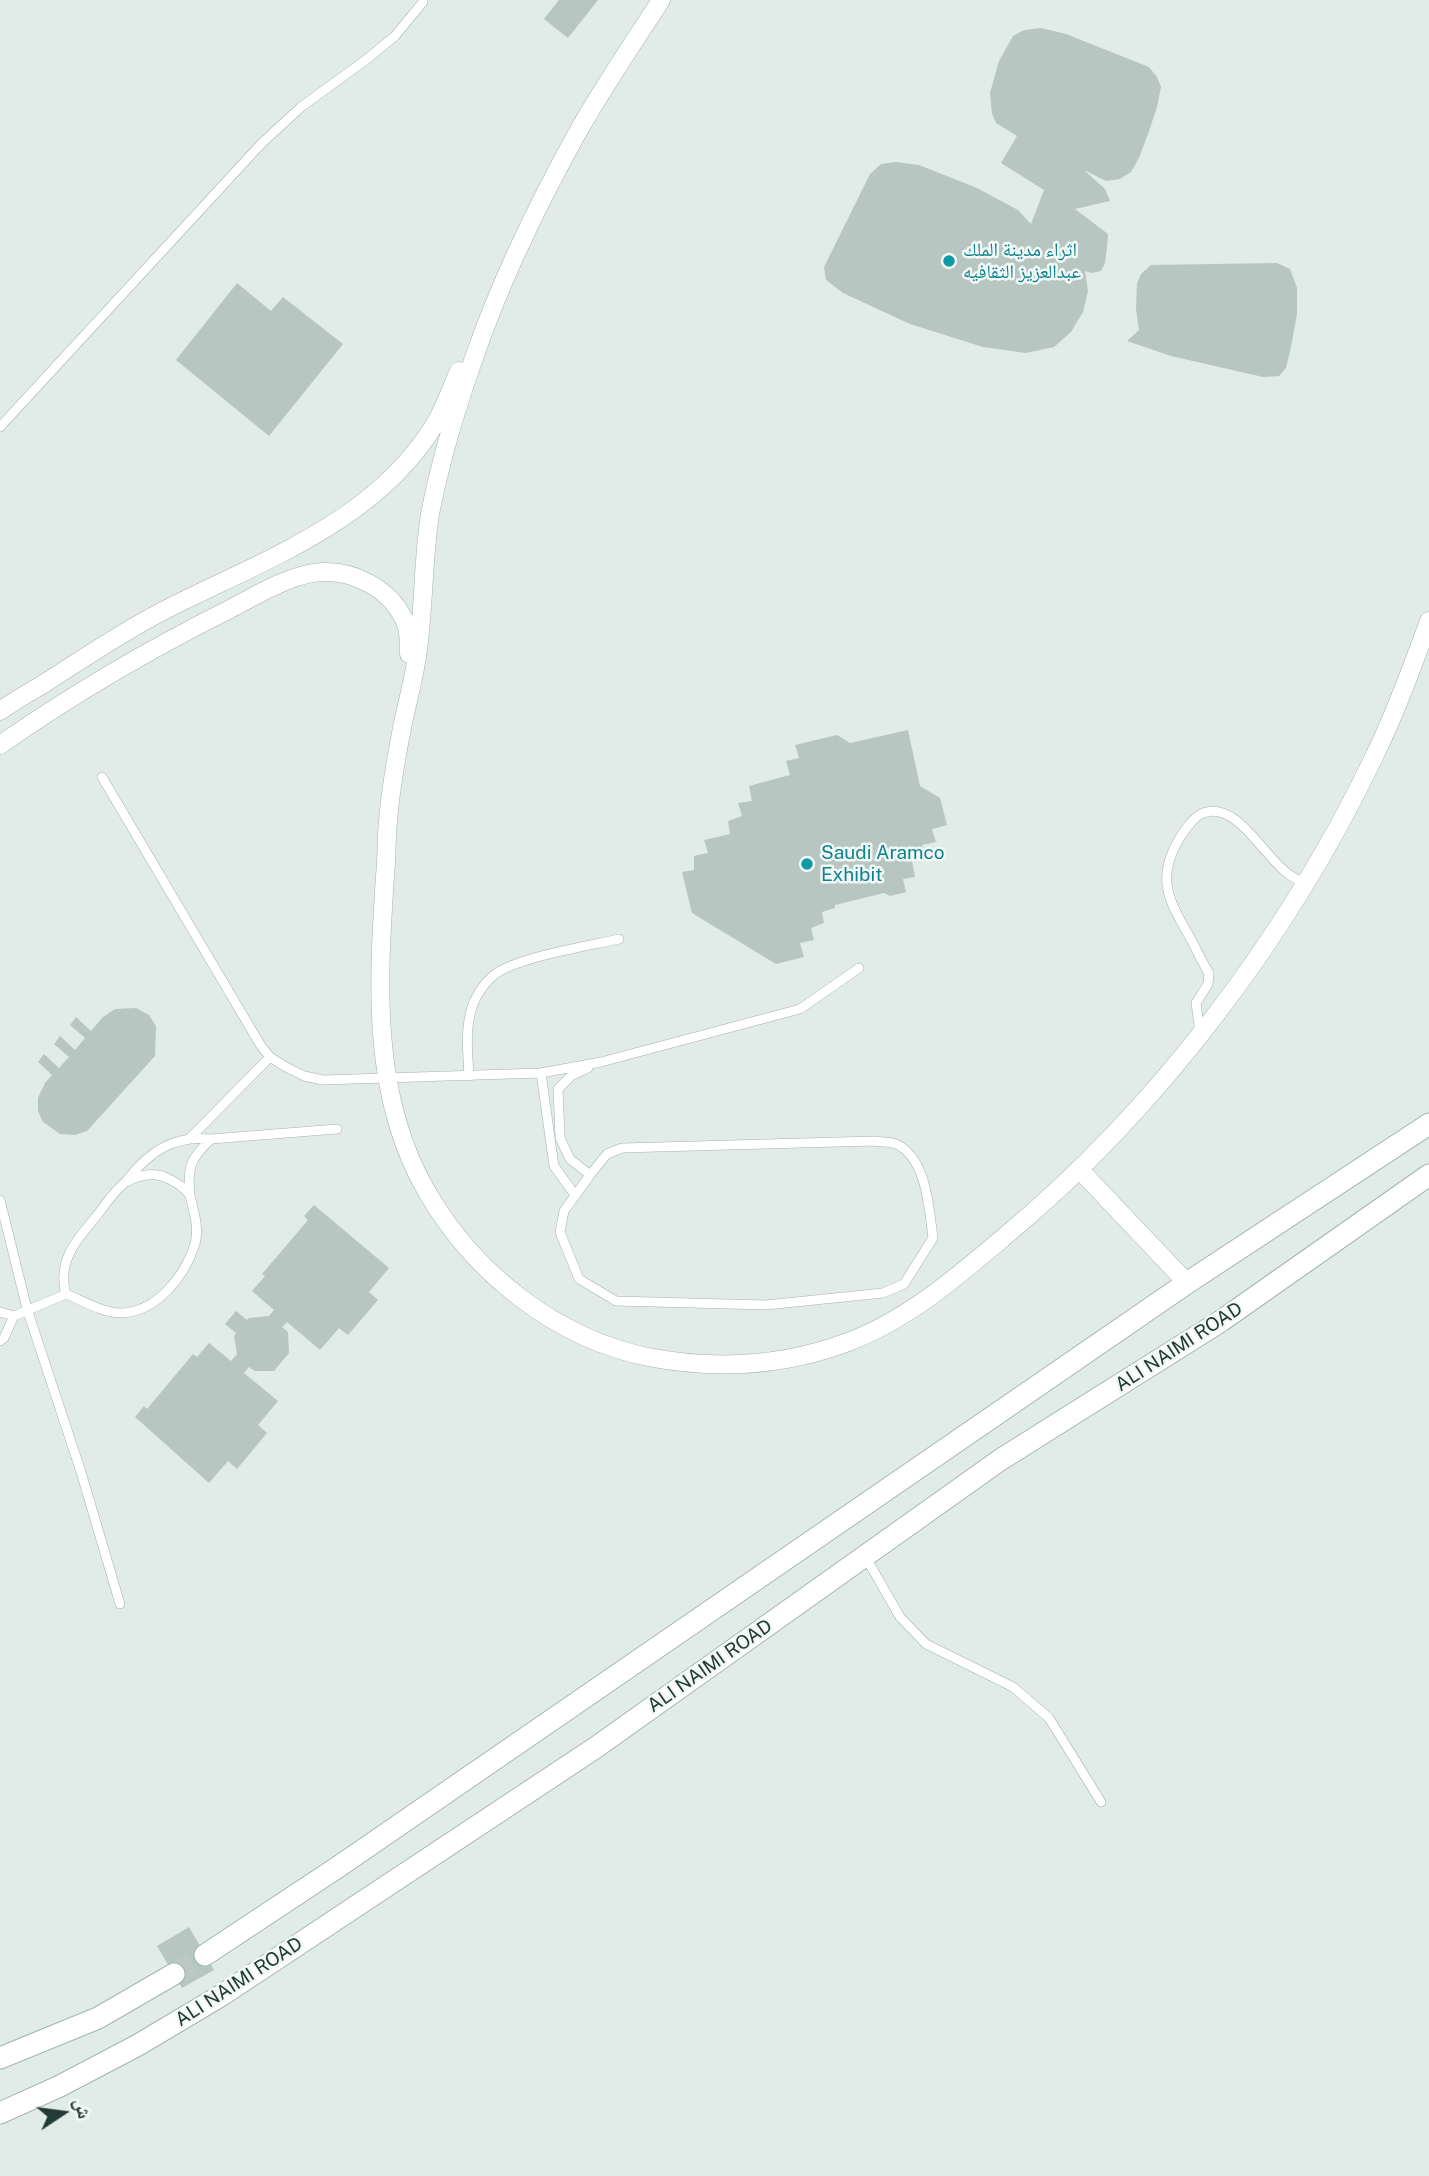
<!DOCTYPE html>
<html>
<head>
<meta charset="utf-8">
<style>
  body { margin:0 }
  #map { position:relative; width:1429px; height:2176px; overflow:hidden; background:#e1ebe7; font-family:"Public Sans","Noto Naskh Arabic",sans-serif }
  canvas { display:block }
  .north { position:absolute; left:28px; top:2078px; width:70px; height:70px; -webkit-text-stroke:5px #f2f8f5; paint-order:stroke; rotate:77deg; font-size:19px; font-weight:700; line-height:28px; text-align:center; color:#233b35 }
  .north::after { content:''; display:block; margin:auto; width:24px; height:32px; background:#233b35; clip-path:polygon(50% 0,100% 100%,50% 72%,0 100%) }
</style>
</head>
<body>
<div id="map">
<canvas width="1429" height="2176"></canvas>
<div class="north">ش</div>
</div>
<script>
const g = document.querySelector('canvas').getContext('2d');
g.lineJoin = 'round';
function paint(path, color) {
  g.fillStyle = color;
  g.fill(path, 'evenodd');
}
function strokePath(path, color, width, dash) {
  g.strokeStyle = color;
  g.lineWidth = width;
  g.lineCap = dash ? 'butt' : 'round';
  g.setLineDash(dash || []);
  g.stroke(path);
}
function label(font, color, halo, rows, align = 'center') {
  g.font = font + ' "Public Sans","Noto Naskh Arabic",sans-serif';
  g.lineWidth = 5;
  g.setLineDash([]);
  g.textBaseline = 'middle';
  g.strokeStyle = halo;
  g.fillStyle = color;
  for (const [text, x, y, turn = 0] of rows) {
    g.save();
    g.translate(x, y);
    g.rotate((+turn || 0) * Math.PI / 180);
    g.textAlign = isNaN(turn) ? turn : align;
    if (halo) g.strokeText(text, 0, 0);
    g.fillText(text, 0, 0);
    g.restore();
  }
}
const building = new Path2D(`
  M559,0H598L568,38L544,19Z
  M1041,28L1066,34L1149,67L1157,77L1161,87L1157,107L1148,134L1139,158L1131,172L1120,179L1106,181L1084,170L1105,189L1110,201L1075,209L1108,234L1107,248L1105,263L1101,271L1092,273L1085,271L1088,291L1083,312L1071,332L1054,347L1026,353L983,347L910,324L843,293L826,280L824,267L870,174L881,164L896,162L919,165L977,188L1018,210L1031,224L1044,190L1001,163L1017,136L996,123L992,114L990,93L999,61L1013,36L1024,30Z
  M1277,263L1290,269L1297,288V314L1291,347L1286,368L1279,376L1263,377L1171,356L1127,341L1139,330L1136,309L1137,283L1141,274L1151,265Z
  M237,283L271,311L283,297L343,344L269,436L176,360Z
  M908,730L920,786L940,798L947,825L932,829L936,842L922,845L926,859L912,861L915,877L903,879L906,892L890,896L884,893L835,905V908L822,912L824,923L811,928L814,940L800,943L804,957L776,964L692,913L682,872L694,870V856L708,853L704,840L730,834L728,821L742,816L738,803L752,801L749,786L790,775L786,761L799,758L795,745L837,735L850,743Z
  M136,1008L149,1015L156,1026L155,1056L87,1131L75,1135L60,1134L43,1122L38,1111V1098L45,1083L52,1075L38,1062L44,1054L59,1068L69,1057L54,1044L60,1036L75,1050L85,1038L70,1025L76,1017L91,1031L103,1017L115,1009Z
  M314,1205L389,1268L369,1292L378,1300L348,1335L339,1328L320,1350L287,1322L282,1327L288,1332L289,1353L274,1371H255L249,1367L244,1373L278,1401L258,1425L267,1433L237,1469L228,1461L209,1483L135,1417L144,1406L147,1409L193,1354L197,1357L209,1343L231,1361L237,1354L234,1336L236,1333L225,1324L236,1311L247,1320L249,1318L269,1316L274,1310L252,1291L265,1276L262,1274L308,1220L304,1216Z
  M189,1927L214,1970L182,1988L157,1946Z`);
const secondaryTunnel = new Path2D(`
  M174,1974L205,1955`);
const lane = new Path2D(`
  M0,427L261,144L301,107L367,59L395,36L423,2
  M102,777L261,1046L270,1057L284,1066L304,1076L323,1080L541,1073L601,1062L800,1009L859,968
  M1200,1033L1196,1003L1208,984L1209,973C1203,964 1199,955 1194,945C1174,907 1153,884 1178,841C1184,831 1192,818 1203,813C1243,798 1271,878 1306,882
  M588,1068L571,1076L558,1089L560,1138L570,1159L590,1175
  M541,1073L554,1166L575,1195
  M469,1076C468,1055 465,1032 471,1011C474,998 484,983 494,975C517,957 589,946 619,939
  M191,1137L270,1057
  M874,1141C881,1142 891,1142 896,1144C927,1158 929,1209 933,1238L904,1284L883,1293L766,1305L616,1301L579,1279L560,1232L564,1211L590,1175L607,1154L622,1148Z
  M127,1180C149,1152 173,1135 211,1139L337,1129
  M190,1194C187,1167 191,1158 211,1139
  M0,1200L27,1309L81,1472L120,1604
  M0,1312L14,1316
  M0,1341L4,1338L14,1316L66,1294C83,1301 103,1313 121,1313C157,1312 185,1276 195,1244C198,1233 196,1219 193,1208C192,1203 191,1196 188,1193C184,1188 177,1183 171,1180C156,1171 141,1174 126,1182C114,1190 104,1207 95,1218C75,1241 57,1263 66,1294
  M865,1556L900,1617L926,1644L1013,1687L1049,1718L1101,1802`);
const street = new Path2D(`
  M661,0C632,45 601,90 575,137C536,208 500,282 474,358C456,409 440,462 430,514C423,559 424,605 418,649C415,676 407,702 402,728C396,759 390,791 388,822C386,840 387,858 385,876C378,983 371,1096 427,1192C474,1273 555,1338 648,1357C715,1370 784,1366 848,1342C907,1320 957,1277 1004,1237C1157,1110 1287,938 1373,759C1395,714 1412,668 1429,621
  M0,711C14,701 30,692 45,683C84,658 122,632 163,611C260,561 375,523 435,424C445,407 451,389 459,371
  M0,745C73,694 150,649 230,609C255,596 284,578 313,573C351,567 394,589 407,627C409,635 409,646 409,654
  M1079,1169L1187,1283`);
const secondary = new Path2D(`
  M205,1955L338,1867L1187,1283L1429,1124
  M0,2058L98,2018L174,1974
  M0,2113L60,2086L138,2045L222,1995L595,1748L1000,1460L1221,1321L1429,1175`);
const markers = [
  [949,261,7,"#0f9aa8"],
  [807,864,7,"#0f9aa8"]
];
const cultureNames = [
  ["اثراء مدينة الملك",963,250],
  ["عبدالعزيز الثقافيه",963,272],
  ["Saudi Aramco",821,853],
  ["Exhibit",821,875]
];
const streetNames = [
  ["ALI NAIMI ROAD",1179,1347,-33],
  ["ALI NAIMI ROAD",710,1666,-35],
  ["ALI NAIMI ROAD",239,1982,-33]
];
paint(building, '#b7c6c0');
strokePath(secondaryTunnel, '#bbc8c3', 21, [21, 10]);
strokePath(lane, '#a4b3ae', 10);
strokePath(street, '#a4b3ae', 19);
strokePath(secondary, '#a1b6af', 23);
strokePath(lane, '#fff', 9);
strokePath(street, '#fff', 18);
strokePath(secondary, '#fff', 21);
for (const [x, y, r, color] of markers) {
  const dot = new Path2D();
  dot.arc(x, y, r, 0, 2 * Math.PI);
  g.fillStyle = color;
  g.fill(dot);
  strokePath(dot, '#f2f8f5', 2.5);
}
label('19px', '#0d838f', '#f2f8f5', cultureNames, 'left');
label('19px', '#233b35', '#f2f8f5', streetNames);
</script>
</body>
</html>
